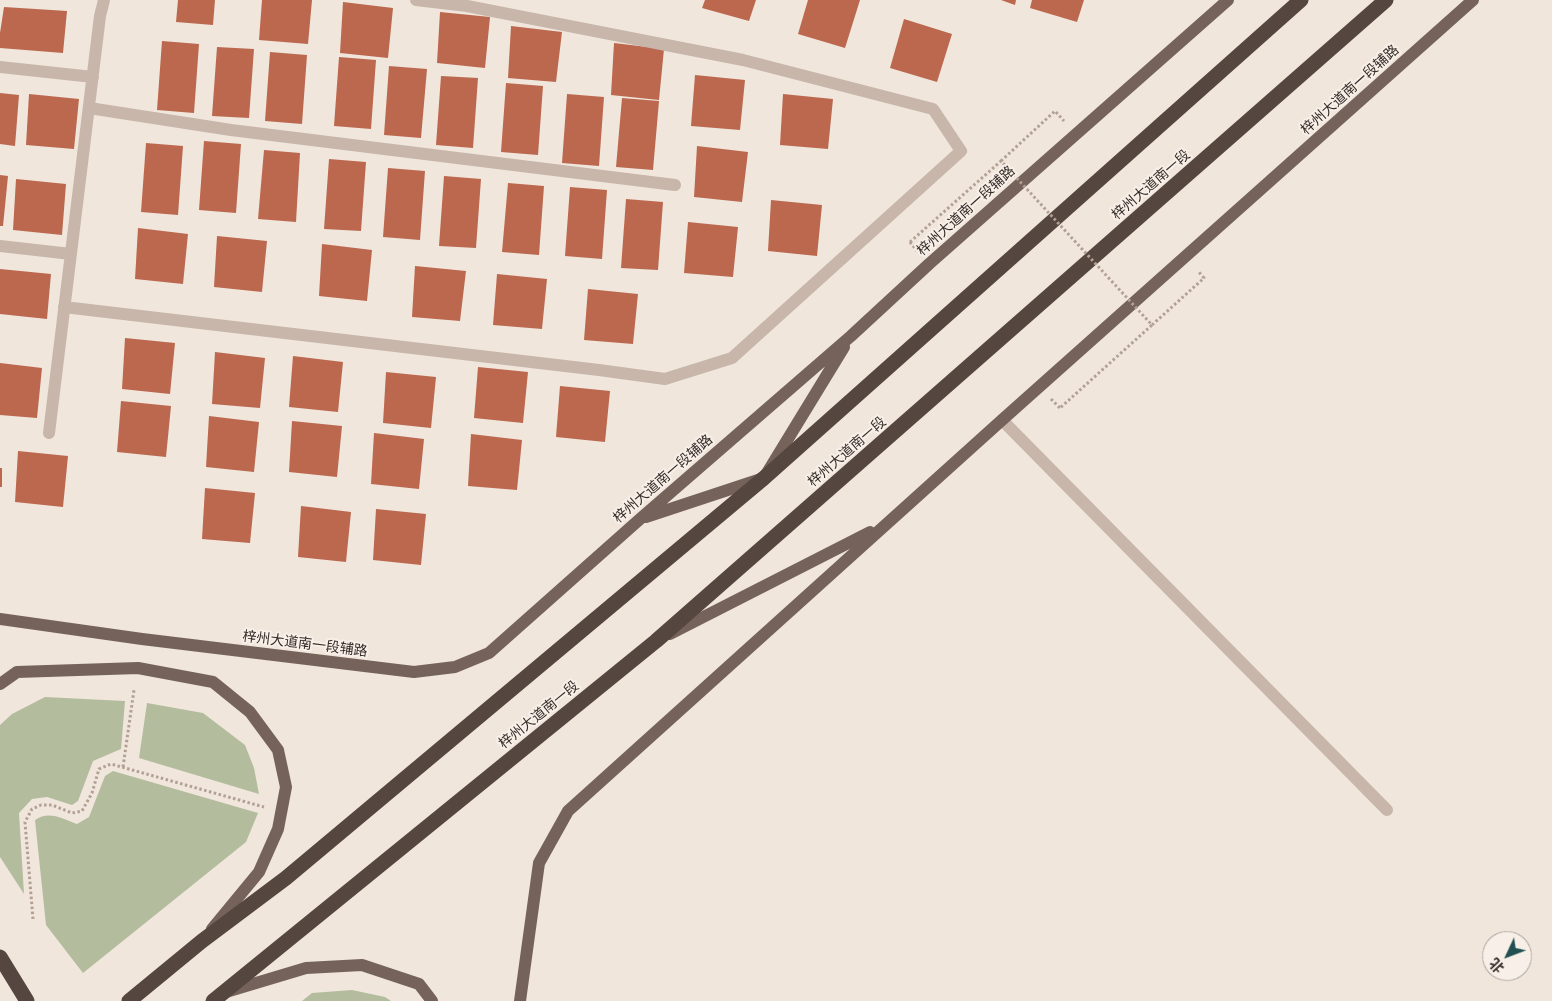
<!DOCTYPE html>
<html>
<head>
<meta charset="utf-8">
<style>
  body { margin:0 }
  #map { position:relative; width:1552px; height:1001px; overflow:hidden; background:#f0e6dc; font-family:Raleway,"Noto Sans SC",sans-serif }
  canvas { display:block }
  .north { position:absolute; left:1482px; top:931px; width:50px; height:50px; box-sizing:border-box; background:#f8f0e8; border:1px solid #aaa29b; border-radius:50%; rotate:227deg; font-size:14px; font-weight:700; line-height:20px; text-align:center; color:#352c28 }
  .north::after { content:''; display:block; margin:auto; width:18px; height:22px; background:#225052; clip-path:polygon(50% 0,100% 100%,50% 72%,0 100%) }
</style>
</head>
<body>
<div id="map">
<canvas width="1552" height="1001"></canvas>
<div class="north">北</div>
</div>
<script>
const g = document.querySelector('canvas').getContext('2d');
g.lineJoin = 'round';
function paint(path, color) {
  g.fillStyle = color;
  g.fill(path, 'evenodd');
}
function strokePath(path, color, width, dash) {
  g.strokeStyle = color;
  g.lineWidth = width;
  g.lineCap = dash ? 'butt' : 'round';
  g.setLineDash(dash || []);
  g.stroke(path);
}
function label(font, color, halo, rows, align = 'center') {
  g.font = font + ' Raleway,"Noto Sans SC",sans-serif';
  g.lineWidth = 4;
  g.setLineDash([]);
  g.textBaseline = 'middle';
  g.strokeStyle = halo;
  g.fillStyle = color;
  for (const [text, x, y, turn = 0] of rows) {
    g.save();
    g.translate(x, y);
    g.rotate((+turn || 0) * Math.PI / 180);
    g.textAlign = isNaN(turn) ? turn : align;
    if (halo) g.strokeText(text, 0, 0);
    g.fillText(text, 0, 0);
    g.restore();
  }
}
const green = new Path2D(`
  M45,697L125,701L121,749L93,761L78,801L72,805L47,797L32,799L19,813L24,894L0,857V725L12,714Z
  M147,703L203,713L245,745L254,768L259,794L139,758Z
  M113,771L258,813L246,842L83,973L46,925L35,820C49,810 63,819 77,824L89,817L105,776Z
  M352,990L385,997L391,1001H302L312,993Z`);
const building = new Path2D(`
  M178,0H215L213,25L176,22Z
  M262,0H312L308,44L259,40Z
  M705,0H756L749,21L702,8Z
  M808,0H860L845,48L798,34Z
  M1001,0H1016L1015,5Z
  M1032,0H1084L1077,22L1030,8Z
  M343,2L393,8L388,58L340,53Z
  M4,7L67,11L63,53L0,48V33Z
  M440,12L490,17L485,68L437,63Z
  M904,19L952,34L937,82L890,68Z
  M511,26L562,32L556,82L508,78Z
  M162,41L199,44L194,113L157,110Z
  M614,43L664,49L659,100L611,95Z
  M217,47L254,49L249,118L212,116Z
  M270,52L307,55L302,124L265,121Z
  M339,57L376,60L371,129L334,126Z
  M389,66L427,69L421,138L384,135Z
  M695,75L745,80L740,130L691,126Z
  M441,76L478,78L473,148L436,145Z
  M506,83L543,86L538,155L501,152Z
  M0,93L19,95L15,146L0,144Z
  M29,94L79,99L74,149L26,145Z
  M567,94L604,97L599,166L562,163Z
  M783,94L833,99L828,149L780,145Z
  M622,98L659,101L653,170L616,167Z
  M204,141L241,144L236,213L199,210Z
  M146,143L183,146L178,215L141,212Z
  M697,146L748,152L742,202L694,197Z
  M264,150L300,153L296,222L258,219Z
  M329,159L366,162L361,231L324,229Z
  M388,168L425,171L420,240L383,237Z
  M0,175L8,176L3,226H0Z
  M444,176L481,179L476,248L439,246Z
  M16,179L66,184L62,235L13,230Z
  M508,183L544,186L539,255L502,252Z
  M570,187L607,190L602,259L565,256Z
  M626,199L663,202L658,270L621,268Z
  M771,200L822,205L817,256L768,251Z
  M688,222L738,227L733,277L684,273Z
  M138,228L188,234L183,284L135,279Z
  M217,236L267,241L262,292L214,287Z
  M322,244L372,250L367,301L319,296Z
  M415,266L466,271L460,321L412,317Z
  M0,269L51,274L47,319L0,314Z
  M497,274L547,279L542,329L493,325Z
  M588,289L638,294L633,344L584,340Z
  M125,338L175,343L170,394L122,389Z
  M215,352L265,358L260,408L212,404Z
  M293,356L343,362L338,412L289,407Z
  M0,363L42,368L37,418L0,415Z
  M478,367L528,372L523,423L474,418Z
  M386,372L436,377L431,428L383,423Z
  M560,386L610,391L605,442L556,437Z
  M121,401L171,406L166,457L117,452Z
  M209,416L259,422L254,472L206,467Z
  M292,421L342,426L337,477L289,472Z
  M374,433L424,439L419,489L371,484Z
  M471,434L522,440L517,490L468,486Z
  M18,451L68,456L63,507L15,502Z
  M0,468H2V487H0Z
  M205,488L255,493L250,543L202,539Z
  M301,506L351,512L346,562L298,557Z
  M376,509L426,514L421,565L373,560Z`);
const path = new Path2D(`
  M1001,161L1055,111L1064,121
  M910,242L917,251
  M1152,325L1204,278L1198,271
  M1051,399L1060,408
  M123,767L134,690
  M33,919L25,822L32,809L41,805H52L72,813L82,811L92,793L99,769L111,764L264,807`);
const minor = new Path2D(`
  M0,67L93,77
  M89,108L231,130L675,185
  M0,246L71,254
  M64,307L599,370L665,379L732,358L961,151L933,109L743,60L467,6L416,0
  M1002,420L1387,810
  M49,433L100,16L104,0`);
const major = new Path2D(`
  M646,517L764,478L844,347
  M0,619L142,639L414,672L455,667L489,653L640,519L851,336L929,264L1228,0
  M670,634L870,532
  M0,684L17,672L138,668L213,682L250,712L278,750L286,787L278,829L259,872L212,929
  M226,992L306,968L362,965L419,984L432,1001
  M520,1001L539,863L568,811L1002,420L1473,0`);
const highway = new Path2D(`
  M0,957L27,1001
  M129,1001L202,941L286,878L764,478L1301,0
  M213,1001L656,641L1386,0`);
const pathBridge = new Path2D(`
  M910,242L1001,161L1152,325L1060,408`);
const streetNames = [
  ["梓州大道南一段辅路",1350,90,-42],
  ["梓州大道南一段",1151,185,-41],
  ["梓州大道南一段辅路",966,211,-42],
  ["梓州大道南一段",847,452,-41],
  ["梓州大道南一段辅路",663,479,-41],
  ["梓州大道南一段辅路",305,644,7],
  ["梓州大道南一段",539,715,-39]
];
paint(green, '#b3bd9e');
paint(building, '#bb684f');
strokePath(path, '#b2a094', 3, [2.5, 2.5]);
strokePath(minor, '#c7b6a9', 12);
strokePath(major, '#75635b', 12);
strokePath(highway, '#554640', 15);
strokePath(pathBridge, '#b2a094', 3, [2.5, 2.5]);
label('14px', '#352c28', '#f8f0e8', streetNames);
</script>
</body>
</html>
